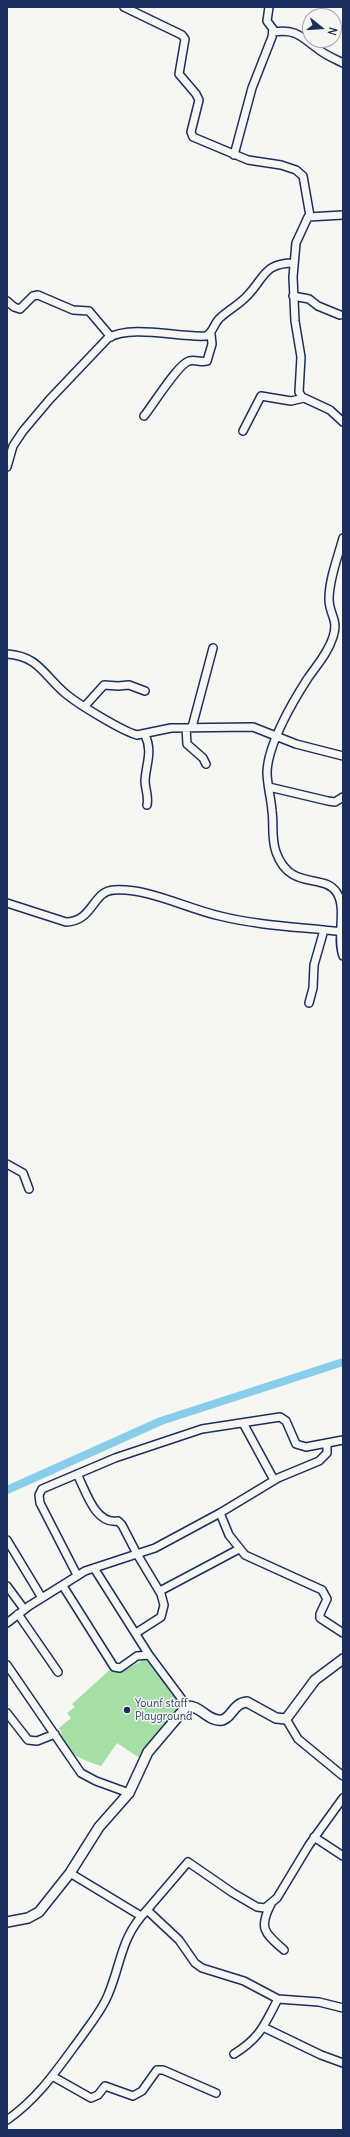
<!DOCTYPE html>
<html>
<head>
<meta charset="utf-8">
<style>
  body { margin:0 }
  #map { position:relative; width:350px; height:2137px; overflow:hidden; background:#f6f6f2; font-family:Delius,sans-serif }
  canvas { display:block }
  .frame { position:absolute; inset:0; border:8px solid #1b2f5e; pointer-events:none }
  .north { position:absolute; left:302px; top:8px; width:40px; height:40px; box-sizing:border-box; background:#f6f6f2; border:1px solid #9ea6b7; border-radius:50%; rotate:107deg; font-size:11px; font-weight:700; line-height:16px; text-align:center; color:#1b2f5e }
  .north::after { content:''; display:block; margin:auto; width:14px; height:18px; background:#1b2f5e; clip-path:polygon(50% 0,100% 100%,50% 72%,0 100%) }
</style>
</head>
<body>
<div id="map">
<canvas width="350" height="2137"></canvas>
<div class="frame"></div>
<div class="north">N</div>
</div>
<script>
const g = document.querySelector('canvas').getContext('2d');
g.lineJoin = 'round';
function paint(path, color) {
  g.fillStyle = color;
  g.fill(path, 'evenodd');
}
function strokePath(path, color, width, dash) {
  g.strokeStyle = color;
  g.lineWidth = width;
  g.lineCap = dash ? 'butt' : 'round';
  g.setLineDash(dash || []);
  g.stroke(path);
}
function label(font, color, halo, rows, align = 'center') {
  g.font = font + ' Delius,sans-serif';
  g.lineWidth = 3;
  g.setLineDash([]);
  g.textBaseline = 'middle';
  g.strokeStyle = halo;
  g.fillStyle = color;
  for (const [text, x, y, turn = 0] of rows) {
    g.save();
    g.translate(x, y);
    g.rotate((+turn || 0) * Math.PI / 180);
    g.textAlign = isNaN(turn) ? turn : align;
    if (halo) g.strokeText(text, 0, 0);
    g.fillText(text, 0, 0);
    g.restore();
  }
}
const green = new Path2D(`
  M151,1656L186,1705L144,1761L117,1743L101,1766C83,1760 66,1754 57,1736L62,1733L59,1728L71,1718L67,1713L75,1707L72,1704L113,1667L120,1670L128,1668Z`);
const canal = new Path2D(`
  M7,1490L161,1421L343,1362`);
const minor = new Path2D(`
  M124,7L182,35L185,39L179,74L196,94L199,100L191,132L193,137L248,160L281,165L296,170L303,176L310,216
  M273,32C297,29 300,36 318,49C325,55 335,59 343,63
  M234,155L252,88L272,37L273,29L267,21L269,7
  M343,215L308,217L296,243L293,277L295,321L301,357L299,392L302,397L330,410L343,422
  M293,296L309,299L318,306L340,315
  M7,301L14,307L20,309L33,296L38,295L73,310L89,311L111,337
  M144,416C153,405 178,364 189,361C195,359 201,363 207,361L212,344L211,334
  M243,431L261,396L291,401L304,398
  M7,467L13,446L23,431L50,399L108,338C132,324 179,338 206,336C214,332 214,322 221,317C230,309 240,304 248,295C265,277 264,263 294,263
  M343,538C338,557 329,579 329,599C329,615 339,619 333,637C328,653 317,665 308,678C293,701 268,744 267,772C267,784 271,798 272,811C274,825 271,838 276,852C290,892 324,872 337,893C347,909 336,937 343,956
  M7,654C39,656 44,676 66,694C78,704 122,731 137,735L171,728L253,727L296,744L343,756
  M85,706L104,685L118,686L129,685L145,691
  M192,727L213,648
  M186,728L187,744L203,758L206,764
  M145,735C153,752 146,763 145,781C145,789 149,796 147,805
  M269,787L328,801L335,802L343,797
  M7,903L66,922C94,921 92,891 114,890C149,888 185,908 220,916C260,926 302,927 343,932
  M309,1003L313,988L314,965L324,930
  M7,1164L23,1173L29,1189
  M243,1423L274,1480
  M77,1474C86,1491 95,1525 118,1521L122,1525L137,1554L161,1594L164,1605L161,1617L136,1633
  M220,1513L229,1535L245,1555L322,1590L327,1599L320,1614V1618L343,1633
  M7,1540L42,1598
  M94,1568L149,1655
  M77,1575L40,1503L39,1495L42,1489L115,1458L202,1429L280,1417L286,1421L296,1444L306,1447L327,1443
  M7,1586L24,1609
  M63,1586L114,1667L120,1668L137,1656L149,1655L187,1706
  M160,1591L239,1549
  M18,1614L58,1672
  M7,1623L29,1606L85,1571L155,1548L220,1513L278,1478L319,1461L327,1453V1443L343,1440
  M7,1665L81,1773L96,1781L129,1793
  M7,1713L28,1740L37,1741L55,1734
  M286,1719L298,1739L343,1776
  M343,1798L309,1845L277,1898L265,1908L257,1907L233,1893L188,1862L147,1910L179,1940L195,1963L202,1968L244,1981L278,1999L319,2002L343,2008
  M314,1837L343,1856
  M70,1873L141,1916
  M271,1904C258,1929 265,1933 284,1950
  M263,2027L321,2055L343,2063
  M234,2054C261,2037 264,2025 278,1999
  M52,2076L91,2098L98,2095L105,2086L133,2096L142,2091L157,2070H163L216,2093
  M7,2120C39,2098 59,2067 82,2036C91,2023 102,2010 108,1995C122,1962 120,1938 147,1910`);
const tertiary = new Path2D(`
  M7,1922L28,1918L39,1912L70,1873L99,1827L129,1793L148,1752L187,1706C200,1705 208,1722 222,1720C232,1718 233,1703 247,1702L276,1718L286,1719L315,1680L343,1659`);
const markers = [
  [127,1710,4,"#1b2f5e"]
];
const poiNames = [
  ["Younf staff",135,1704],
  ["Playground",135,1717]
];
paint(green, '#a5dfa5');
strokePath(canal, '#88ceea', 8);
strokePath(minor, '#1b2f5e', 10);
strokePath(tertiary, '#1b2f5e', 12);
strokePath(minor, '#f6f6f2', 7);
strokePath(tertiary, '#f6f6f2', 9);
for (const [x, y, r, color] of markers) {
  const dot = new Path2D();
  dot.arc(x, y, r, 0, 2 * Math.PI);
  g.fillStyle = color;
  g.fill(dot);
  strokePath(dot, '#f6f6f2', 1.5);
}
label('11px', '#1b2f5e', '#f6f6f2', poiNames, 'left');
</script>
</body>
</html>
